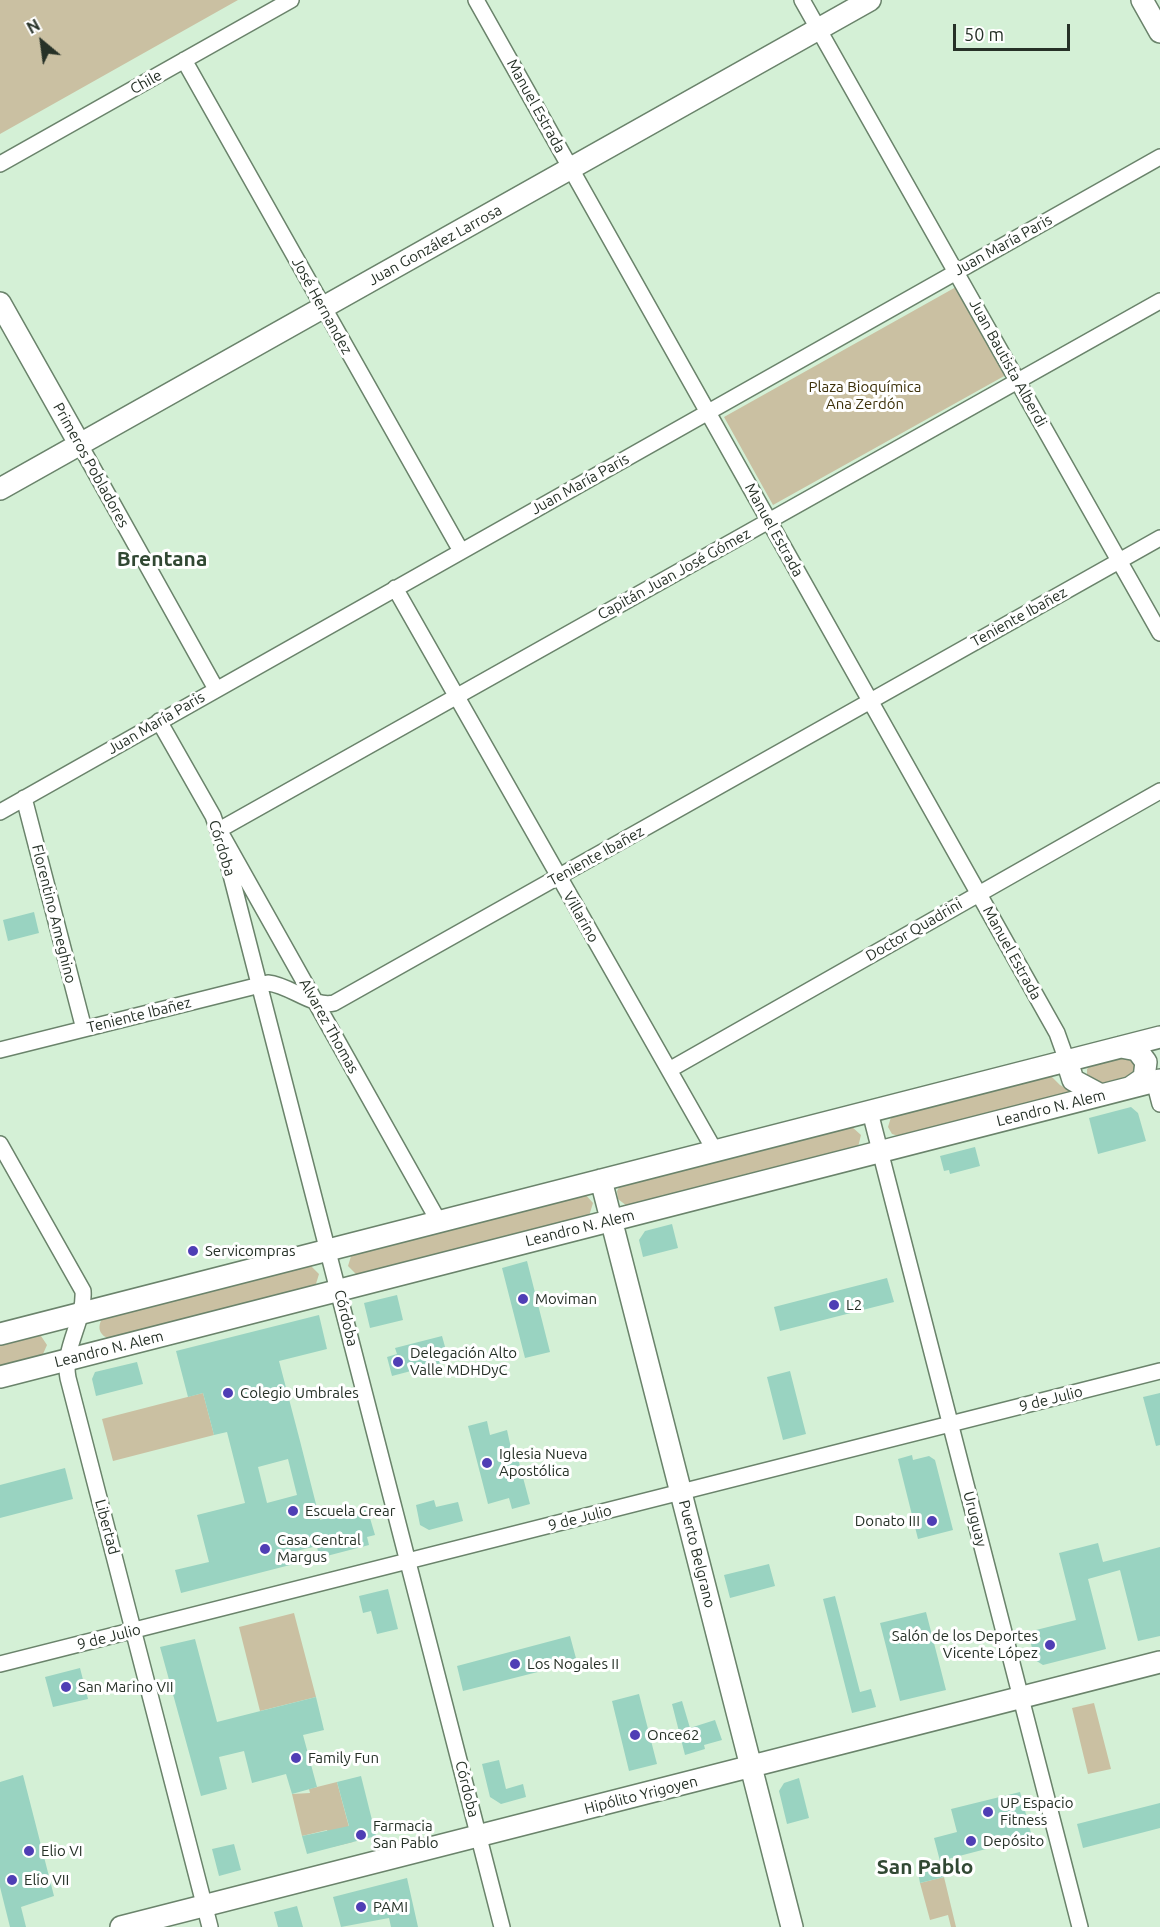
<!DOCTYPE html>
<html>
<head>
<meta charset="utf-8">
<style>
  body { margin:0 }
  #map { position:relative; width:1160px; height:1927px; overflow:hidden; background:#d4f0d6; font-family:Ubuntu,sans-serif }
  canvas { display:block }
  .north { position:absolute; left:12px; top:12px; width:60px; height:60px; -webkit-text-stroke:4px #fff; paint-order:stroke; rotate:331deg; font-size:16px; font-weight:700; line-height:24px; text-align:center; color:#263127 }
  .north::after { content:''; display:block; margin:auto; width:21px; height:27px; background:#263127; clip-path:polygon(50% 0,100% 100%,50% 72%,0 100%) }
  .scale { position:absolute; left:953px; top:24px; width:117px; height:27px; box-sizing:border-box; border:3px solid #263127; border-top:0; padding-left:8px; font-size:18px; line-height:21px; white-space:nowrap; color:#263127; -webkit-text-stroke:4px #fff; paint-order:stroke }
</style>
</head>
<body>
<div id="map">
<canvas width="1160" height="1927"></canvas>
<div class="north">N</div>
<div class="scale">50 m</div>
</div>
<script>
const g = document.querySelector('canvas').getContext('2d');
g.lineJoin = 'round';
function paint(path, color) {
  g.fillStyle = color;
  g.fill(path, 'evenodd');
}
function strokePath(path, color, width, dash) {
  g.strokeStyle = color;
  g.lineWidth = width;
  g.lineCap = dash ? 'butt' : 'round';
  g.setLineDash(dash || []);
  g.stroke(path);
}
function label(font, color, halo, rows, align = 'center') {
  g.font = font + ' Ubuntu,sans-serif';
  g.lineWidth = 6;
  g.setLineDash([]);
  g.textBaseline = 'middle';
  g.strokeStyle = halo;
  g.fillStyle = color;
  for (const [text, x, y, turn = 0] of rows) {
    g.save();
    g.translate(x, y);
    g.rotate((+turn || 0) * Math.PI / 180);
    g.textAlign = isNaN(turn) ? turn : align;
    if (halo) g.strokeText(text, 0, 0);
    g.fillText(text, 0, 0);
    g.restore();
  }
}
const green = new Path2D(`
  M0,0H238L0,134Z
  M956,287L1006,375L773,505L724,417Z
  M1129,1056L1137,1066L1133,1076L1100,1086L1087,1077V1069L1095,1062Z
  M1049,1074L1060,1085L1072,1092L902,1137L892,1134L888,1127L892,1114Z
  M851,1126L861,1135L858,1147L627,1206L618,1199L617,1191L621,1184Z
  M585,1194L593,1203L589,1216L357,1275L348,1266L352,1253Z
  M309,1264L319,1274L315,1287L111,1339C98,1336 96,1325 105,1315Z
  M39,1333L47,1345L43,1354L0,1367V1341Z
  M203,1393L214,1435L113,1461L102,1419Z
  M294,1613L316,1697L260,1711L239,1627Z
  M1094,1703L1111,1769L1088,1774L1072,1708Z
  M337,1782L353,1842L332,1847L327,1830L302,1836L292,1794L310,1793L309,1789Z
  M944,1877L956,1927H951L948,1915L930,1920L920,1883Z`);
const building = new Path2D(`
  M34,912L39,933L8,941L3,920Z
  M1131,1107L1138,1113L1146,1141L1098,1154L1089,1118Z
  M975,1147L980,1166L950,1174L949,1170L944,1171L940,1156Z
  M672,1224L678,1248L643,1257L639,1240L645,1231Z
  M527,1261L550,1352L525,1358L502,1268Z
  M887,1278L894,1302L780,1331L774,1307Z
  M397,1295L403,1320L370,1328L364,1303Z
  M319,1315L327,1349L279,1361L300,1441L320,1520L367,1508L375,1535L367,1537L369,1545L319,1558L317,1546L296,1551L294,1564L181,1593L175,1570L209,1562L197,1515L245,1503L227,1432L214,1435L203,1393L188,1397L176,1351ZM288,1459L297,1495L267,1503L258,1467Z
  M442,1336L449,1361L392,1376L387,1357L397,1354L395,1348Z
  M137,1362L143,1384L96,1396L92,1379L95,1372Z
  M790,1371L806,1434L783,1440L767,1377Z
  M1160,1393V1445L1156,1446L1143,1397Z
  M487,1421L490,1435L507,1430L511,1448L515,1447L530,1504L512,1509L509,1498L488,1504L468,1426Z
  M912,1455L913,1460L929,1456L935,1460L953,1530L918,1539L898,1459Z
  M65,1468L73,1499L0,1518V1485Z
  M434,1500L436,1507L458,1502L463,1521L429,1530L420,1525L416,1505Z
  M1098,1543L1103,1562L1160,1547V1636L1138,1641L1120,1570L1088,1579L1106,1649L1043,1665L1035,1660L1028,1632L1076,1620L1059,1553Z
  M769,1564L775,1586L730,1598L724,1575Z
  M388,1589L398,1629L377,1634L371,1611L363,1613L359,1596Z
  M835,1596L860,1692L871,1689L876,1707L852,1713L823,1599Z
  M926,1612L946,1690L900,1701L880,1623Z
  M570,1636L577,1662L463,1691L457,1666Z
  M195,1639L217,1722L316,1697L324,1730L303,1735L317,1787L292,1794L286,1774L252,1783L244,1751L219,1757L227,1789L201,1796L160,1647Z
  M80,1668L88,1699L53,1707L45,1677Z
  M639,1694L657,1764L629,1771L612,1701Z
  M682,1701L690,1728L715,1720L722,1740L704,1745L705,1749L685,1755L672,1704Z
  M499,1760L506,1789L523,1784L526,1797L501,1804L490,1797L482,1764Z
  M23,1775L54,1896L21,1907L26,1927H10L0,1887V1782Z
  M361,1776L376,1836L307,1854L302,1836L349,1826L337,1782Z
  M799,1778L809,1818L787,1824L779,1791L784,1783Z
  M1020,1792L1032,1837L940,1861L934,1838L957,1832L951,1809Z
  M1160,1803V1828L1083,1848L1077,1824Z
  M234,1844L241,1870L219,1876L212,1849Z
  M940,1861L944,1877L920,1883L917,1867Z
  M407,1878L418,1927H391L389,1918L341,1927L333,1897Z
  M297,1906L303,1927H278L274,1912Z`);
const street = new Path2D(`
  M476,0L1057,1033L1067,1061
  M802,0L1160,633
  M184,60L461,551
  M0,164L291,0
  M80,445L216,689
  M395,588L715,1151
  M159,721L213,816L224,848L502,1927
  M24,798L84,1029
  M0,812L1160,157
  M0,1050L268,983C290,985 313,1008 334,1003L1160,538
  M669,1070L1160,791
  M1154,1081L1160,1104
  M870,1112L1080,1927
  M0,1144L83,1291C85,1321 62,1348 68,1378L210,1927
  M439,1222L219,830L1160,301
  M0,1664L1160,1371`);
const secondary = new Path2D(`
  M1142,0L1160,32
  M0,303L80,445
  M0,489L870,0
  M1121,1047L1137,1050L1146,1062L1144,1078L1131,1087
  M1067,1061L1073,1080L1101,1095
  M601,1180L792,1927
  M0,1334L1160,1037
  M0,1377L1160,1080
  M121,1927L1160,1662`);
const markers = [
  [193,1251,6,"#4f3eb5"],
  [523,1299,6,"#4f3eb5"],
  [834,1305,6,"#4f3eb5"],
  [398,1362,6,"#4f3eb5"],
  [228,1393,6,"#4f3eb5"],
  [487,1463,6,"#4f3eb5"],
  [293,1511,6,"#4f3eb5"],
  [932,1521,6,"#4f3eb5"],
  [265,1549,6,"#4f3eb5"],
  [1050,1645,6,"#4f3eb5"],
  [515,1664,6,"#4f3eb5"],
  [66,1687,6,"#4f3eb5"],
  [635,1735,6,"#4f3eb5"],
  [296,1758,6,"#4f3eb5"],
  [988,1812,6,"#4f3eb5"],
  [361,1835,6,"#4f3eb5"],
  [971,1841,6,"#4f3eb5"],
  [29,1851,6,"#4f3eb5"],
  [12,1880,6,"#4f3eb5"],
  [361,1907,6,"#4f3eb5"]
];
const streetNames = [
  ["Chile",146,82,-29],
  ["Manuel Estrada",536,106,61],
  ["Juan González Larrosa",435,245,-29],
  ["Juan María Paris",1003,245,-29],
  ["José Hernandez",322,306,61],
  ["Juan Bautista Alberdi",1008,363,61],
  ["Primeros Pobladores",91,465,61],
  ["Juan María Paris",580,484,-29],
  ["Manuel Estrada",774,530,61],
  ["Capitán Juan José Gómez",674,574,-29],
  ["Teniente Ibañez",1019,617,-29],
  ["Juan María Paris",156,723,-30],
  ["Córdoba",222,848,73],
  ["Teniente Ibañez",596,856,-29],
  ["Florentino Ameghino",54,914,76],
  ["Villarino",581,917,60],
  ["Doctor Quadrini",914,930,-30],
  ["Manuel Estrada",1012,953,61],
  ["Teniente Ibañez",139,1015,-14],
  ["Alvarez Thomas",329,1026,61],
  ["Leandro N. Alem",1051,1108,-14],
  ["Leandro N. Alem",580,1228,-14],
  ["Córdoba",346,1318,76],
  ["Leandro N. Alem",109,1349,-14],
  ["9 de Julio",1051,1399,-14],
  ["9 de Julio",580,1518,-14],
  ["Uruguay",975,1519,76],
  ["Libertad",107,1527,75],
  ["Puerto Belgrano",697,1554,76],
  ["9 de Julio",109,1637,-14],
  ["Córdoba",467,1789,76],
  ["Hipólito Yrigoyen",641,1795,-14]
];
const parkNames = [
  ["Plaza Bioquímica",865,387],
  ["Ana Zerdón",865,404]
];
const poiNames = [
  ["Servicompras",205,1251],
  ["Moviman",535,1299],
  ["L2",846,1305],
  ["Delegación Alto",410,1353],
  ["Valle MDHDyC",410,1370],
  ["Colegio Umbrales",240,1393],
  ["Iglesia Nueva",499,1454],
  ["Apostólica",499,1471],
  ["Escuela Crear",305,1511],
  ["Donato III",920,1521,"right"],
  ["Casa Central",277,1540],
  ["Margus",277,1557],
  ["Salón de los Deportes",1038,1636,"right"],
  ["Vicente López",1038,1653,"right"],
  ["Los Nogales II",527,1664],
  ["San Marino VII",78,1687],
  ["Once62",647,1735],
  ["Family Fun",308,1758],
  ["UP Espacio",1000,1803],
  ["Fitness",1000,1820],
  ["Farmacia",373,1826],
  ["San Pablo",373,1843],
  ["Depósito",983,1841],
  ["Elio VI",41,1851],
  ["Elio VII",24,1880],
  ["PAMI",373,1907]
];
const districtNames = [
  ["Brentana",162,559],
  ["San Pablo",925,1867]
];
paint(green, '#cac0a2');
paint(building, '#99d3c1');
strokePath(street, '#6a836b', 18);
strokePath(secondary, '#6a836b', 24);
strokePath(street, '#fff', 15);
strokePath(secondary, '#fff', 21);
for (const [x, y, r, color] of markers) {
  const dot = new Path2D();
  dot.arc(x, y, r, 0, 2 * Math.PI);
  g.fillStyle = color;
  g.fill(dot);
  strokePath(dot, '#fff', 2);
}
label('15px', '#263127', '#fff', streetNames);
label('15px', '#3c3009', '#fff', parkNames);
label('15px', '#263127', '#fff', poiNames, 'left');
label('bold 21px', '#314833', '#fff', districtNames);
</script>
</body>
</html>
